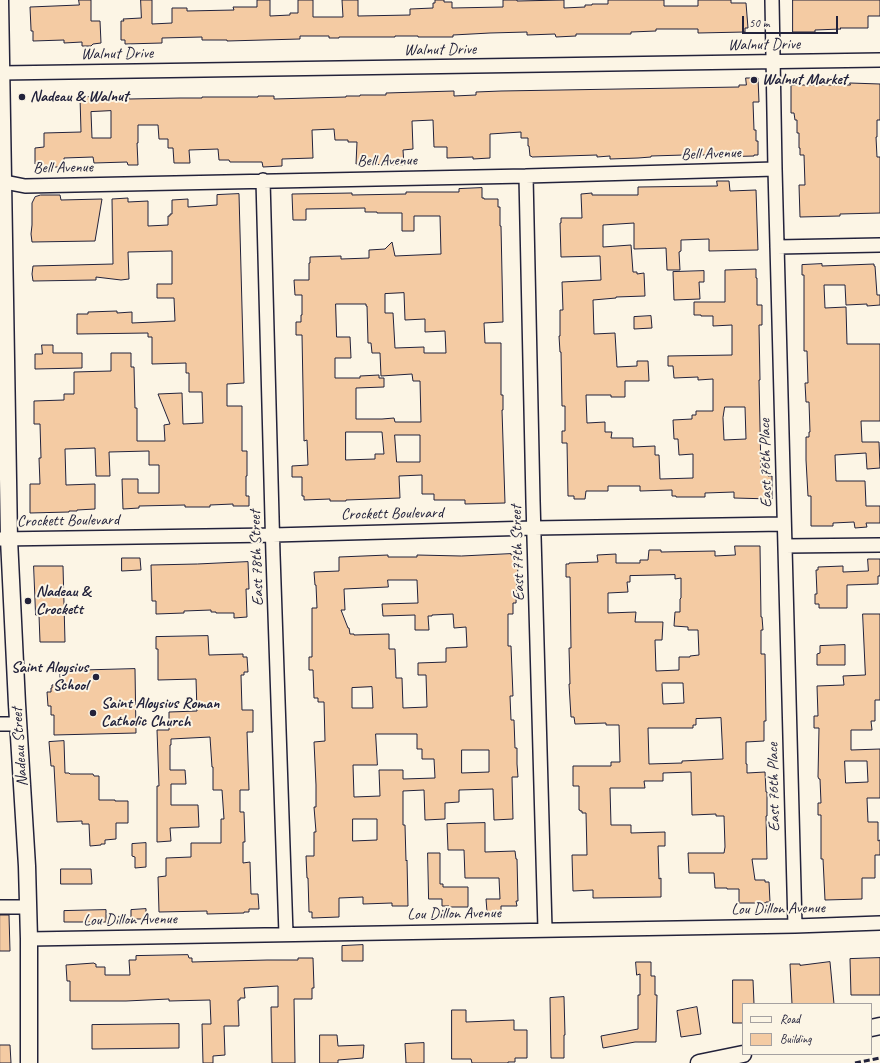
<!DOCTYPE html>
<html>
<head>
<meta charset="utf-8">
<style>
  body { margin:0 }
  #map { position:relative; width:880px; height:1063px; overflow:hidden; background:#fcf5e5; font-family:Caveat,sans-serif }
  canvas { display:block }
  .legend { position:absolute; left:742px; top:1003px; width:130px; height:52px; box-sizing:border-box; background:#fcf5e5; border:1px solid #a5a1a1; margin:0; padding:5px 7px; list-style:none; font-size:12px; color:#22223b }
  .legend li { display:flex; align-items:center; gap:8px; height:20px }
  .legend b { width:20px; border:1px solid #a5a1a1 }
  .scale { position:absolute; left:742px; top:16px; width:96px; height:18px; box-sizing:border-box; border:2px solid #22223b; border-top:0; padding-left:5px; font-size:12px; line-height:14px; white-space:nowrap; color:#22223b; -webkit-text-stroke:3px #fcf5e5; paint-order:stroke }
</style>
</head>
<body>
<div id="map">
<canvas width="880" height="1063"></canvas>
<ul class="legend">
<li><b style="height:5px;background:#fcf5e5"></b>Road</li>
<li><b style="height:11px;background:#f4cba3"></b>Building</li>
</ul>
<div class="scale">50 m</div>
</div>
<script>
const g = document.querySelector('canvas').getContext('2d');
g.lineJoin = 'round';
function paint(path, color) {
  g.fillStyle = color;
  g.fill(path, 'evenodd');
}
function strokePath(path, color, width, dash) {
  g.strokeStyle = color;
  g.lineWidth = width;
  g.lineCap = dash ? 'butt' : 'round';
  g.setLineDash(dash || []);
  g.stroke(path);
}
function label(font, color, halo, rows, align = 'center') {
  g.font = font + ' Caveat,sans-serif';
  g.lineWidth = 4;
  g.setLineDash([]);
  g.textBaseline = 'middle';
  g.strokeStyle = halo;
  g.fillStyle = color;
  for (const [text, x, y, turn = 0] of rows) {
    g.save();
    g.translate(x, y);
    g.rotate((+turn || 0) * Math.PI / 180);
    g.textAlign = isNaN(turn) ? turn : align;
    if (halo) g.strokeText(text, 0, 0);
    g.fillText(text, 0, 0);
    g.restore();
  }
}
const building = new Path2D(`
  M79,0H91V21H100L101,43L93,44L91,46H82V42L64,43V40L33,41V31H31V29L30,7L79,5Z
  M141,0H152V24L172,23V8H187V11L234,10L233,7H257V0H270V16L290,15V13H298V0H313V17H343L342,0H358V16L410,15V9L433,8V3H435V0H444V2H452V8L503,7V0H517V1L564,0V8L585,7V5H592V4H608V0H664V6H698V0H731V3H746L748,28H745V32L698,33V29H656V31L631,32V34H576V36L556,37L555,34L527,35V32L490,33L453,35V37H418V36H395V37H339V38H329V36H300V39L227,41V40H202V37L162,38V43L125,44V40H121V21H124L123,19L141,18Z
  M793,0H880V16H868V28H840L841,29L815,30V32H793Z
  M746,78H758L759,102H753L754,130H756V141H758V155H754V156L715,157V155H684L651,156V157L638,158L610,159V156L597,157V155L532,157L531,156H530L529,146H528V138H521V132L490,134V158L473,159V157L447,158V147H434L433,120L412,121L413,149L403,150L404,165L356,164L357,142H348V140H335L334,129L312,130L313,158L282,159V166L263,167L262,162H230L229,160H219L218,149L189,150L190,163H174L173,148H168V139H159L158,125H138V143H137L138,165H128L127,162L94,163L93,157L64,158V167H36V164H35V148L44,147V133L81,132L80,97L106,96L129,97V99L180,98H202V97H258V96H274V99L346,97V96H360V95H386V93L454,91V96L476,95V92L501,91L739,87V85H746ZM111,111V138H92L91,112Z
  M850,83L880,84V120H877V137H876L877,157H880V213L840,214V216L800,217L799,185H805L804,155H800V148H799V133H797V120H795L794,113H791V85H850Z
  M717,181H729L730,191L756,190L758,250L709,251V239L681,240V251L679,252L680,270H667L666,248L634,249V223L603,225V247L631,245L633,272H637V274L644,273L645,296L616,297V298L593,300L594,334L615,333L617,367L637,366V361H648L649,381H625V397H611V395H586L587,423L605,422V432H612L611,438H633V447L655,446V455H659L660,479L693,478V454L679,455L678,439H674L673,420L692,419V415H696V411H713V379L698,380V377L674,378L673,366H668V356L732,355V325L713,326V316H701V315H694V302H725V270L756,269V278H757V305H762V325H759L760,380H759L761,473H768V476H772V499L734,498V492L705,493V497H676V496H672V490L640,491V486H608V491H586L585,499H574V496H568L567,443H562V431H565V406H562L561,352H560L559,336H560V310H563L562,282L601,280L600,256L561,257L560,223H561V218H582L581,194L592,193V195H638V187L717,186ZM725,407H745L746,439L724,440L723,418Z
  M482,188V198H484V199H498V207H500V226H501L503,322L484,323L485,343H501V395H503V410H502L505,503L465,504V500H434V494H422V475L399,476L400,498L346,500V501H330V499L304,500V496H302V477H292V466L308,465L307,440L304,441L302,335H296V322H301V315H302V295H295L294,280H309V263H310V257L341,256V259L369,258V250L385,249L392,242L395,256L441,254L440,216H414V231H402V213H377V212H365V208L306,209V220H293L292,194L352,193V195L406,194V192H459V189ZM404,293L405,320L425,319V332L445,331L446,353H424V347L395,348L393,313H385V294ZM336,304H366V306H367L368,343H371L372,353H380L381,376L412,374L413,381H420L421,422H395L394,418L382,419H356V388L384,387V378H379V375L360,376V378H335V358H351L350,337H337ZM346,432H382L384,454H375V459L346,460ZM395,435H420V462H397Z
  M239,194L244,383L227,384V406H242V451H247V476H246V496H249V506H233V504L210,505V507H185V505L139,506V508L123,509L122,479H138V493H159V465H149V451L109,452L110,476H96L95,448L65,449L66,485L95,484V509L77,510V511H69V512L30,513V484H40L39,458H41L40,424H34V401L64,400V394H74V372L111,371V353H131V367H134L135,408H137V441H165L164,425L170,424L158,394L182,393L183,424L203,423L202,392H189V373H186V363L152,364V337H148V333L77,334V314H88V312L117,311V313L132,312V323L175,321L174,298H157V284H172V251L128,252L129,279L121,280L96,277V280L33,281L32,274L33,266L113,264L112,199L128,198V202L148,201V226L168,225V216H170V214H172V200L188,199V207L217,205V195Z
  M41,195H60L61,200L102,199L95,241L32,242L31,234L32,225V203L35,197Z
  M822,264V266L874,264V266H875L877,295H880V305L867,306V304L846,305L845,285H824L825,308L846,307L847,344H880V421H861L862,442H879L880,468L867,469L866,453L835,455L836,481H865L866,506H880V523H866L867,527L855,528L854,522L833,523V526H811V496H808L806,460V437H809V432H810L809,402H806L805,383H808L807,351H804V275H802V265Z
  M704,271V282H699L700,299L674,300L673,272Z
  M651,316L652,328L634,329V317Z
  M42,345H53V353H82V368L35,369V354H42Z
  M735,546H760L761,617H762L763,630H761V654H765L766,721H764V741L746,742V764H747V773L765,772L766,792H767V816H766L767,859H752L755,880H765V882H769L770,902H766V903H739V889H727V888H715L714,873H689L688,853H724L725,847L724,816H716V814L692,815L691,772L663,773V781H644L645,788H610L611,825H631V833L665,832V846H658L659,879L661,878V897L593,898V890L573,891L572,855H587L586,813H582V811H580V810H579V786H573V766H611V762H620L619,725H606V723L575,724L574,717H571L569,684H570L569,648H571L570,577H566V564H569V563L598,562L597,555L616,554V563H640V560H648L649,550H661V552L715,551V556L735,555ZM675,575V579L681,578V598L680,599V612H675L674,626L688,627V630H698L699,655L690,656V657H679V670L656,671L655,640H662L663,622H635L636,612L608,613V593L628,592L627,582H630V576ZM663,683H683L684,703L663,704L662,684ZM721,718L723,759L682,761V763L649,764L648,728H693V725H696V719Z
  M511,554V555H517L518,575H517L516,603H513V614H508V646H511L513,696H510L511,720H514L515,748H517V764L518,777H512L513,819L494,820L493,789L459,790V802L445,803V819L425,820L424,790L403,791V825H405L406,861L407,860L408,906H392V903L363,904V897L339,898V917L312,918V912H309L308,878H307L306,856H314V832H316L314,807H316V785L314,742L325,741L324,702H318V698H314L313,670H309V657H312V608H317L316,585H315L314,572L339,571V557L388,555V557H417V555L461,556ZM388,580H417L418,603L382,604L383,616L415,615V630H429L428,616H432V615L453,614L454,628L466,627L467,647L446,648V662L418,663V675H426L427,707L403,708L402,678H396L395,649H389V634L354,635V634H350L349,628H348L341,610H345L344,589L388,587ZM372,687L373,708H352V688ZM376,734H417V749H422V759H434L435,778L403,779V770H379L380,796L354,797L353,765H377ZM462,750H489V772L462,773ZM353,819H377V840L353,841Z
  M122,558H140L141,570L122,571Z
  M868,559H880V576H878V584L847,585V608H819V604H815V594H817L816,570H818V567L843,566V572L868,571Z
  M248,562L249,589H246L247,617L234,618V613H216V612H211V610L184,611V613L156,614V601H152L151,565L197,564Z
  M34,566H63L65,642H40L39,615H36Z
  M863,614H880V700H875V721H871L872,730H851V750L880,749V798H867L868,822H878V841L880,840V855H875V878H862V899L825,900L823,859H821V815H818V803H821L820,779H819L818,777L819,728H814V716H818L817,686L844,685L843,676L865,675ZM845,761H867L868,782L846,783Z
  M208,636L209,655L243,654V657H247L248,672H244V675H241L242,710H253V732H247L249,790H240V812H244L245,842H243V863L250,862L251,894H258L259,909H249V912H244V913L207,914V911L159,912L158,877L166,876V858L191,857V843H221V819H224L222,790H213V767H212L210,737L171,739V745H170V770H185L186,784H171V805H198L199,827L170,828L171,841L157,842V786H159L157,730H169V712L197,711L196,679L158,680V649H156V637Z
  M845,645V665H817V654L820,653V646Z
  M135,669L136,733L54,735V715H51V706H48L47,692H51V688H52V685L60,684V671Z
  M64,741L65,773H69L70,774H93L94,776H99V800H115V801H128V823H116V839L105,840V844H101V845L90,846L89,824H82V821L57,822L54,766H51L49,742Z
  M485,823V852L515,851L516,859H517L518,901H516L517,906H501V912H487L486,899H500L499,878H465L464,850H448L447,824Z
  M146,843V867L135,868V857L132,856V844Z
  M428,853H440V884H443V887H468V907H449V906H442V899H429Z
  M61,869H91L92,884H61Z
  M146,909V919H131V910Z
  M106,910V922H64V911Z
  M0,915H9L10,951H0Z
  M363,945V961H342V946Z
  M188,955L189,958H192V962L267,960H298V958H313L314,988H312V999H294L295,1063H272L271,1007H278V986L244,988L245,998H240V1000H238L239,1026H224L225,1055L213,1056V1063H203L202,1024H211L210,1000L169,1001V999L126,1001H70V981H67L66,965L94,963L95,964H96V967H105V975H130L129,960H136V956Z
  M880,958V995H851L850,959Z
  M636,962H651V976H655V995H657L656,1042H635L603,1048L601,1036L638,1029V995H640V974L637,975Z
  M830,962L834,1004H792L790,964H800V965Z
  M733,980H753L754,1004H743V1023H733Z
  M564,997L565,1035H564V1058H551L550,998Z
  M697,1007L701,1034L681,1037L677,1011Z
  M452,1010H466V1022L514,1020V1030H527V1058H515V1062H508V1063H472L471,1059H452Z
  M179,1024V1048L92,1049V1025Z
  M320,1035H337L338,1046L364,1045L363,1058L338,1060V1063H320Z
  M424,1043V1063H406L405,1044Z
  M0,1045H10L11,1063H0Z`);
const minor = new Path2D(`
  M772,0L775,169L795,926
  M1,73L880,60
  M526,176L533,501L545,929
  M263,180L273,555L286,934
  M0,181L25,186L526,176L775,169
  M777,247L880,245
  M0,539L273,535L534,528L784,524
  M785,546L880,545
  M0,724H18
  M0,907H28
  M29,939L795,926L880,923`);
const major = new Path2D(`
  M0,0L9,539L17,704L27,866L29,939V1063
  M871,1028L880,1026
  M699,1063L743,1054`);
const rail = new Path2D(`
  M855,1063L880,1058`);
const markers = [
  [754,80,4,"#22223b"],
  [22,97,4,"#22223b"],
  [28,601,4,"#22223b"],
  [96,677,4,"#22223b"],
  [93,713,4,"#22223b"]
];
const streetNames = [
  ["Walnut Drive",764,45,-1],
  ["Walnut Drive",440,50,-1],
  ["Walnut Drive",117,54,-1],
  ["Bell Avenue",711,154,-2],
  ["Bell Avenue",387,161,-1],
  ["Bell Avenue",63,168,-1],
  ["East 76th Place",766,463,-91],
  ["Crockett Boulevard",392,514,-1],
  ["Crockett Boulevard",68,521,-1],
  ["East 77th Street",518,553,-92],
  ["East 78th Street",257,558,-92],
  ["Nadeau Street",20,747,-94],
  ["East 76th Place",774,787,-91],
  ["Lou Dillon Avenue",778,909,-1],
  ["Lou Dillon Avenue",454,914,-1],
  ["Lou Dillon Avenue",130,920,-1]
];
const poiNames = [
  ["Walnut Market",762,80],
  ["Nadeau & Walnut",30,97],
  ["Nadeau &",36,592],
  ["Crockett",36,610],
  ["Saint Aloysius",88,668,"right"],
  ["School",88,686,"right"],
  ["Saint Aloysius Roman",101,704],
  ["Catholic Church",101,722]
];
paint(building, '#f4cba3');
strokePath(building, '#22223b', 1);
strokePath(minor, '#22223b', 16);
strokePath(major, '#22223b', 19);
strokePath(minor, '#fcf5e5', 13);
strokePath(major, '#fcf5e5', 16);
strokePath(rail, '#22223b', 3, [6, 3]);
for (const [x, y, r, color] of markers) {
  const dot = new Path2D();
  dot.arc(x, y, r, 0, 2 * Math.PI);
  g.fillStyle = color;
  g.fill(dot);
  strokePath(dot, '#fcf5e5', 1.5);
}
label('16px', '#22223b', '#fcf5e5', streetNames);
label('bold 16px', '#22223b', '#fcf5e5', poiNames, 'left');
</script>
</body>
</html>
